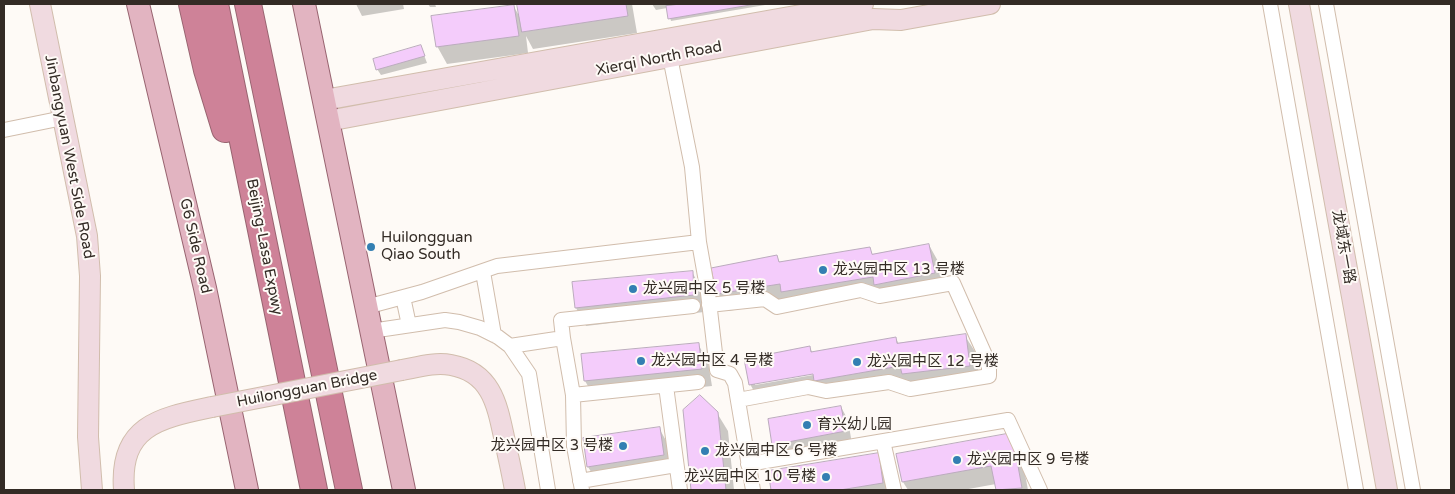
<!DOCTYPE html>
<html>
<head>
<meta charset="utf-8">
<style>
  body { margin:0 }
  #map { position:relative; width:1455px; height:494px; overflow:hidden; background:#fefaf6; font-family:"Varela Round",sans-serif }
  canvas { display:block }
  .frame { position:absolute; inset:0; border:5px solid #332b25; pointer-events:none }
</style>
</head>
<body>
<div id="map">
<canvas width="1455" height="494"></canvas>
<div class="frame"></div>
</div>
<script>
const g = document.querySelector('canvas').getContext('2d');
g.lineJoin = 'round';
function paint(path, color) {
  g.fillStyle = color;
  g.fill(path, 'evenodd');
}
function strokePath(path, color, width, dash) {
  g.strokeStyle = color;
  g.lineWidth = width;
  g.lineCap = dash ? 'butt' : 'round';
  g.setLineDash(dash || []);
  g.stroke(path);
}
function label(font, color, halo, rows, align = 'center') {
  g.font = font + ' "Varela Round","Noto Sans SC",sans-serif';
  g.lineWidth = 4;
  g.setLineDash([]);
  g.textBaseline = 'middle';
  g.strokeStyle = halo;
  g.fillStyle = color;
  for (const [text, x, y, turn = 0] of rows) {
    g.save();
    g.translate(x, y);
    g.rotate((+turn || 0) * Math.PI / 180);
    g.textAlign = isNaN(turn) ? turn : align;
    if (halo) g.strokeText(text, 0, 0);
    g.fillText(text, 0, 0);
    g.restore();
  }
}
const shadow = new Path2D(`
  M356,4H403L404,9L362,16Z
  M428,4H435L436,7H430Z
  M524,4H632L637,33L533,49L526,36L528,53L447,64L437,46L514,7L521,19L519,5Z
  M652,4H771L671,21L667,8L656,10Z
  M421,47L427,63L381,75L377,69Z
  M929,245L939,263L944,290L881,294L792,309L788,301L728,311L718,293L777,256L780,263L869,249L873,256Z
  M692,272L702,290L704,312L586,326L576,308L573,284Z
  M965,336L976,353L980,383L909,384L825,398L821,391L760,402L750,384L809,347L813,353L896,339L899,344ZM819,371V374L755,385V383Z
  M698,344L708,362L712,386L595,398L585,381Z
  M841,407L848,420L852,444L781,457L773,444Z
  M685,410L717,413L728,431L734,490H692Z
  M659,428L669,446L673,472L599,484L588,467Z
  M1021,452L1028,490H997L996,484L963,490H908L903,482Z
  M879,454L891,490H772L769,472Z`);
const building = new Path2D(`
  M517,4H626L628,16L522,32Z
  M681,4H756L668,19L666,6Z
  M514,5L519,36L436,47L431,16Z
  M421,45L425,56L376,70L373,59Z
  M929,244L935,273L874,285L873,277L781,292L780,284L716,294L711,268L777,255L779,262L870,247L872,254Z
  M693,271L694,295L575,308L572,282Z
  M966,334L970,366L902,374L900,366L814,381L813,374L749,385L744,359L810,346L811,352L896,337L897,343Z
  M699,343L702,369L584,381L581,354Z
  M700,395L718,412L726,490H691L683,410Z
  M841,406L846,431L772,445L768,419Z
  M660,427L664,455L587,467L583,438Z
  M1012,433L1022,488L996,490L991,466L902,482L896,454Z
  M879,453L883,483L840,490H771L768,471Z`);
const street = new Path2D(`
  M1270,4L1356,490
  M1326,4L1413,490
  M670,57L692,167L699,242L708,293L717,370L730,374L735,383L753,490
  M4,130L63,118
  M483,272L494,335
  M403,297L409,325
  M709,305L765,299L777,307L861,290L879,296L953,283L989,364V376L910,389L889,382L826,391L808,387L738,400
  M366,307L422,292L497,266L699,242
  M371,331L445,320L459,322L480,328L498,337L510,346L529,374L548,490
  M563,338L561,320L693,306
  M510,346L563,338L573,395L574,446L582,490
  M666,386L680,490
  M573,395L698,382
  M883,441L894,490
  M748,464L1008,420L1040,490
  M580,481L676,465`);
const secondary = new Path2D(`
  M40,4L87,236L90,276L88,437L92,490
  M1299,4L1387,490
  M324,100L863,4
  M328,121L873,19L901,20L990,4
  M402,370C418,367 435,362 451,365C491,372 497,404 504,437C508,455 512,473 515,490
  M124,490C119,425 160,418 212,407`);
const primary = new Path2D(`
  M138,4L205,288L247,490
  M304,4L404,490`);
const highway = new Path2D(`
  M192,4L207,70L225,129
  M215,4L314,490
  M248,4L349,490`);
const secondaryBridge = new Path2D(`
  M212,407L402,370`);
const markers = [
  [371,247,5,"#337fb2"],
  [823,270,5,"#337fb2"],
  [633,289,5,"#337fb2"],
  [641,361,5,"#337fb2"],
  [857,362,5,"#337fb2"],
  [807,425,5,"#337fb2"],
  [623,446,5,"#337fb2"],
  [705,451,5,"#337fb2"],
  [957,460,5,"#337fb2"],
  [826,477,5,"#337fb2"]
];
const streetNames = [
  ["Xierqi North Road",659,59,-11],
  ["Jinbangyuan West Side Road",69,157,79],
  ["G6 Side Road",195,246,77],
  ["Beijing-Lasa Expwy",264,247,79],
  ["龙域东一路",1343,247,80],
  ["Huilongguan Bridge",307,389,-11]
];
const poiNames = [
  ["Huilongguan",381,238],
  ["Qiao South",381,255],
  ["龙兴园中区 13 号楼",833,270],
  ["龙兴园中区 5 号楼",643,289],
  ["龙兴园中区 4 号楼",651,361],
  ["龙兴园中区 12 号楼",867,362],
  ["育兴幼儿园",817,425],
  ["龙兴园中区 3 号楼",613,446,"right"],
  ["龙兴园中区 6 号楼",715,451],
  ["龙兴园中区 9 号楼",967,460],
  ["龙兴园中区 10 号楼",816,477,"right"]
];
paint(shadow, '#0003');
paint(building, '#f4ccfb');
strokePath(building, '#bbabbd', 1);
strokePath(street, '#d1bdac', 16);
strokePath(secondary, '#d1bdac', 22);
strokePath(primary, '#986470', 24);
strokePath(highway, '#986470', 28);
strokePath(street, '#fff', 14);
strokePath(secondary, '#f0dae0', 20);
strokePath(primary, '#e2b4c1', 22);
strokePath(highway, '#ce8298', 26);
strokePath(secondaryBridge, '#d1bdac', 22, []);
strokePath(secondaryBridge, '#f0dae0', 20);
for (const [x, y, r, color] of markers) {
  const dot = new Path2D();
  dot.arc(x, y, r, 0, 2 * Math.PI);
  g.fillStyle = color;
  g.fill(dot);
  strokePath(dot, '#fefaf6', 2);
}
label('15px', '#332b25', '#fefaf6', streetNames);
label('15px', '#332b25', '#fefaf6', poiNames, 'left');
</script>
</body>
</html>
